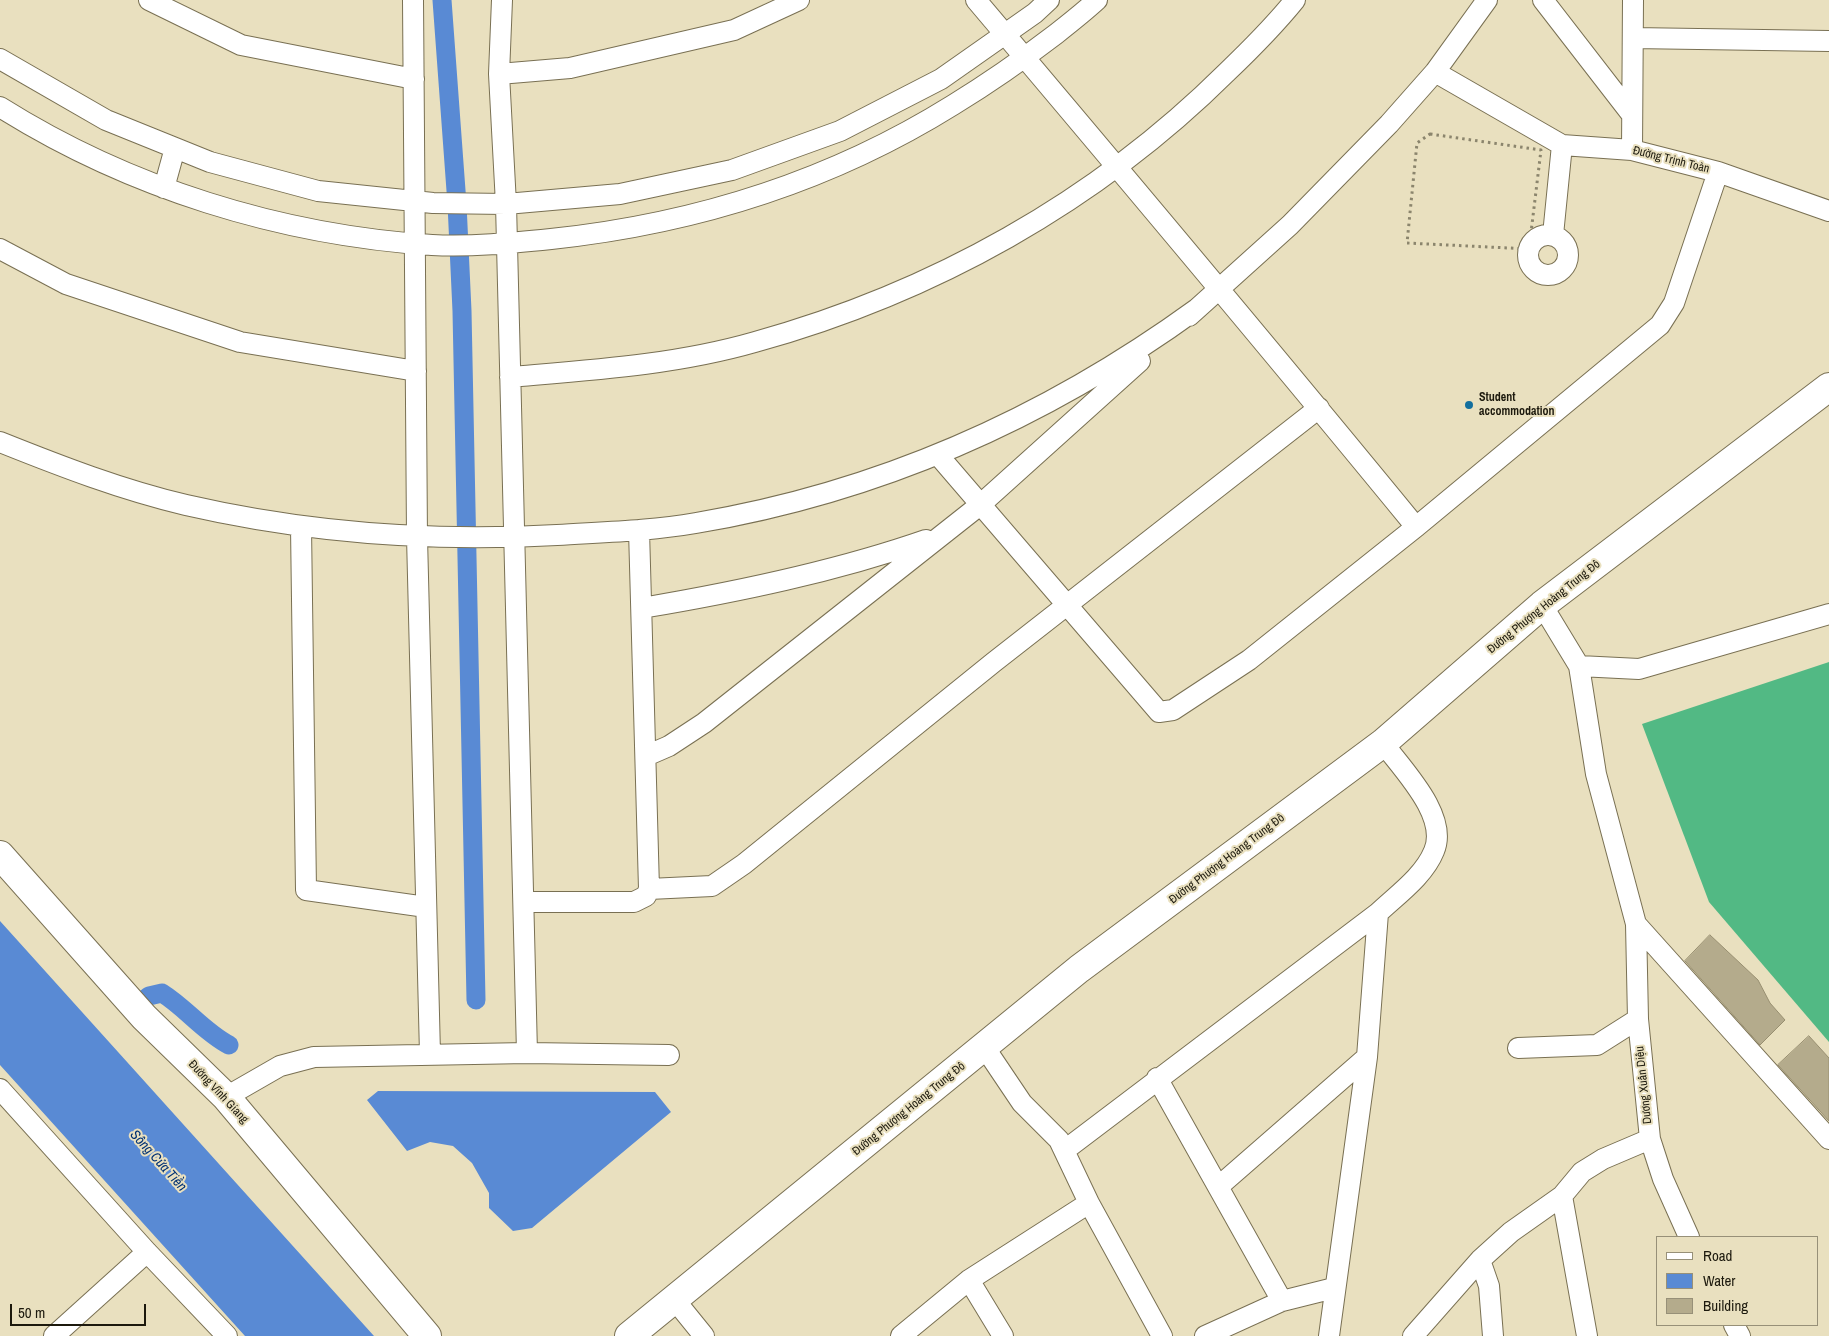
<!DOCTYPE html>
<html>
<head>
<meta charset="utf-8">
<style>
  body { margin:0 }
  #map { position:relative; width:1829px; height:1336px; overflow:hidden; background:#e9e0bf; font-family:"Archivo Narrow",sans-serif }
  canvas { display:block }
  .legend { position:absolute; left:1656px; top:1236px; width:162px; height:90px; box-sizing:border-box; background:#e9e0bf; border:1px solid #979078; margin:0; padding:6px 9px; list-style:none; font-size:15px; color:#1c190d }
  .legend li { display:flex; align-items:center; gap:10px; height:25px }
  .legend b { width:25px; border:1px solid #979078 }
  .scale { position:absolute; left:10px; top:1304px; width:136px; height:22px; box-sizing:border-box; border:2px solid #1c190d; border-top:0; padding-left:6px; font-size:15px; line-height:18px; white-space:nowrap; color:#1c190d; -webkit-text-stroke:4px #e9e0bf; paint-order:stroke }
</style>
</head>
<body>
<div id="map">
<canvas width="1829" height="1336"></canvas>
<ul class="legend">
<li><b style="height:6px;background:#fff"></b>Road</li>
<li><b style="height:14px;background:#598ad4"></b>Water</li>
<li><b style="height:14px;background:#b4ab8c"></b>Building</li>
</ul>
<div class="scale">50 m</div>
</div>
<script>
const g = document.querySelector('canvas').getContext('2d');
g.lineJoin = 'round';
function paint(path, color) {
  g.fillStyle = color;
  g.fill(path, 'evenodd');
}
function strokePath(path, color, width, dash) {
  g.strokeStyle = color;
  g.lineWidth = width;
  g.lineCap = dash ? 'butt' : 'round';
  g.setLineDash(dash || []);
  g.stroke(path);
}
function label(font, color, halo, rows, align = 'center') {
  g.font = font + ' "Archivo Narrow",sans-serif';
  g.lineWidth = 4;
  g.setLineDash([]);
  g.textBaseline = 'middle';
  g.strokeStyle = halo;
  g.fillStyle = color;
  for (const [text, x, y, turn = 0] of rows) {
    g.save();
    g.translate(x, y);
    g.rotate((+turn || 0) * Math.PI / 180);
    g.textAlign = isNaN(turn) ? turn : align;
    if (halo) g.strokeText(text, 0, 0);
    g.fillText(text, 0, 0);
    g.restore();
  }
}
const forest = new Path2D(`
  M1829,662V1042L1709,902L1642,724Z`);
const water = new Path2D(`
  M0,921L374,1336H245L0,1065Z
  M378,1091L655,1092L671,1112L532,1228L513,1231L489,1208V1193L472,1163L453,1146L430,1142L407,1151L367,1100Z`);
const canal = new Path2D(`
  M442,0L457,204L462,311L476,1000
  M140,1003L149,996L162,993C186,1008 204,1032 229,1045`);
const building = new Path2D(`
  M1710,935L1758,980L1770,1003L1785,1020L1760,1045L1685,961Z
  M1809,1036L1829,1058V1121L1778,1065Z`);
const path = new Path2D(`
  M1430,134L1541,150L1529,249L1407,243L1417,143Z`);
const street = new Path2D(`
  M149,0L241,45L414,79
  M413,0L417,537L430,1054
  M976,0C1124,175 1271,350 1416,527
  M1543,0L1632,115
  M1633,38L1829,41
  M0,59L106,120L210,162L318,191L433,203L506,204L620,194L732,170L840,131L941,79L1035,13L1049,0
  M1435,72L1562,145L1632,150L1718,172L1829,211
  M499,74L570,68L734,30L799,0
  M0,107C129,188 280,235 432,245C471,247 512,243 551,239C693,224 831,181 953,105C989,83 1022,60 1056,34C1070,23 1084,12 1097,0
  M1632,150L1633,0
  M164,188L175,148
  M1528 255a20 20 0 1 1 40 0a20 20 0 1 1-40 0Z
  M1553,235L1562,145
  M0,249L66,284L240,342L416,371
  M1189,316L1290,225L1389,124L1435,72L1487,0
  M510,377C592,370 675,365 755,342C932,293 1096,202 1227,72C1251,49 1274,26 1295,0
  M0,442C60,466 122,490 186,505C308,533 432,542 557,535C604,532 650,531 696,523C880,492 1048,417 1198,308
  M938,455L1159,712L1173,710L1249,660L1416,527L1660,325L1674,303L1718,172
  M301,527L306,890L426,907
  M1542,605L1579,666L1596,774L1636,924L1829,1139
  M642,608C737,592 834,572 926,540
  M1579,666L1639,669L1829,614
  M646,756L669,746L704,723L980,505L1140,361
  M649,889L712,886L744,864L994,662L1319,408
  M525,902H634L646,896L649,889L639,530
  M1636,924L1638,1019L1650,1139L1663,1179L1689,1237
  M985,1048L1022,1103L1059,1140L1089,1203L1162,1336
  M1518,1048L1597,1045L1638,1019
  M527,1053L669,1055
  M1157,1078L1282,1301
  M0,1089L147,1252L227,1336
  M226,1097L280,1066L314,1057L527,1053L506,204L499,74L502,0
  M1065,1150L1378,913C1397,895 1424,876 1434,851C1449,816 1403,770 1383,743
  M1218,1187L1367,1057
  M1562,1196L1587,1336
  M1480,1260L1489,1286L1493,1336
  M969,1280L1003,1336
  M674,1299L704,1336
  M1734,1325L1740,1336
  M54,1336L147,1252
  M901,1336L969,1280L1089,1203
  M1205,1336L1282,1301L1334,1288
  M1329,1336L1367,1057L1378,913
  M1413,1336L1480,1260L1511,1232L1562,1196L1582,1172L1603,1159L1650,1139`);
const secondary = new Path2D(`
  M0,855L144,1017L226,1097L427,1336
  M629,1336L1079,969L1383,743L1542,605L1829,387`);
const markers = [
  [1469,405,5,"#136f9e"]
];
const streetNames = [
  ["Đường Trịnh Toàn",1671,160,14],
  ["Đường Phượng Hoàng Trung Đô",1544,607,-39],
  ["Đường Phượng Hoàng Trung Đô",1227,859,-37],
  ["Dương Xuân Diệu",1644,1085,-96],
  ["Đường Vĩnh Giang",218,1092,47],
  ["Đường Phượng Hoàng Trung Đô",909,1109,-39]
];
const poiNames = [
  ["Student",1479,398],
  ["accommodation",1479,412]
];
const waterNames = [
  ["Sông Cửa Tiền",158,1161,48]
];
paint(forest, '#52b984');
paint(water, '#598ad4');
strokePath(canal, '#598ad4', 19);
paint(building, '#b4ab8c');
strokePath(building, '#988f71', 1);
strokePath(street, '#797053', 22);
strokePath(secondary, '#797053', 30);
strokePath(path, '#8b856d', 3, [2.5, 4]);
strokePath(street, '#fff', 20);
strokePath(secondary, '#fff', 28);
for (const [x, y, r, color] of markers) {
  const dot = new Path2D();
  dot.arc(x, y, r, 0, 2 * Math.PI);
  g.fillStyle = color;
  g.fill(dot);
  strokePath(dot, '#e9e0bf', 2);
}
label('12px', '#1c190d', '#e9e0bf', streetNames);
label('bold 12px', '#1c190d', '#e9e0bf', poiNames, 'left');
label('italic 14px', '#013173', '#e9e0bf', waterNames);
</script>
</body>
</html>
